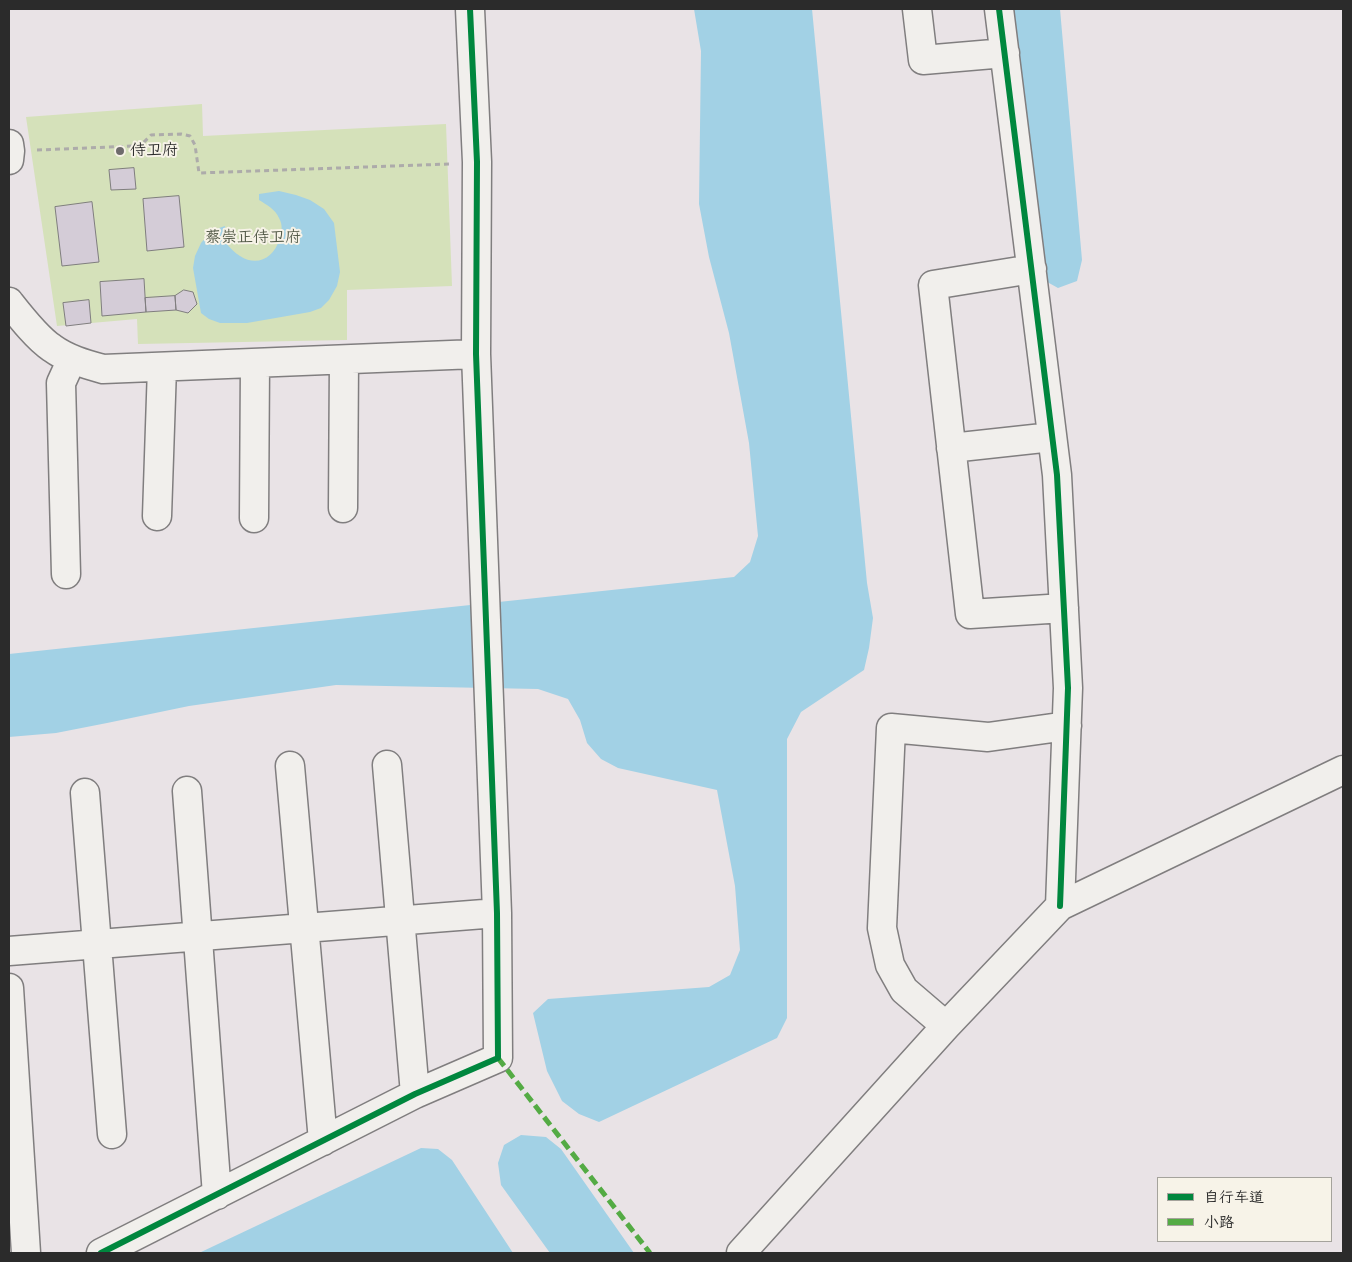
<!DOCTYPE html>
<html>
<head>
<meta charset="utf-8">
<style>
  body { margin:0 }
  #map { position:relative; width:1352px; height:1262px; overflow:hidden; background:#e9e3e6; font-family:Sriracha,"LXGW WenKai TC",sans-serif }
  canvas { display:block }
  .frame { position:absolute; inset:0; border:10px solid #2b2b2b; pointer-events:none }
  .legend { position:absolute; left:1157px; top:1177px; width:175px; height:65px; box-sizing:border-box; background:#f7f3e8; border:1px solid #a5a39c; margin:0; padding:6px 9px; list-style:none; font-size:15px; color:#2b2b2b }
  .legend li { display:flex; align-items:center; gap:10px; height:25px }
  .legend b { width:25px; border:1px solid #a5a39c }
</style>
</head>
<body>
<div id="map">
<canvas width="1352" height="1262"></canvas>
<div class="frame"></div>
<ul class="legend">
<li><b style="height:6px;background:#00873e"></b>自行车道</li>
<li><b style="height:6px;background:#54ab44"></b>小路</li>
</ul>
</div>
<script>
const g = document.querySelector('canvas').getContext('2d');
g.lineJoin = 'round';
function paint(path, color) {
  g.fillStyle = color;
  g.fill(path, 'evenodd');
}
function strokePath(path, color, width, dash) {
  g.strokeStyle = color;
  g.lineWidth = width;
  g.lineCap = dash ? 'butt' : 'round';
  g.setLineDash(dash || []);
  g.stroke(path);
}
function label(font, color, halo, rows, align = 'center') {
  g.font = font + ' Sriracha,"LXGW WenKai TC",sans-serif';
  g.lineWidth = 4;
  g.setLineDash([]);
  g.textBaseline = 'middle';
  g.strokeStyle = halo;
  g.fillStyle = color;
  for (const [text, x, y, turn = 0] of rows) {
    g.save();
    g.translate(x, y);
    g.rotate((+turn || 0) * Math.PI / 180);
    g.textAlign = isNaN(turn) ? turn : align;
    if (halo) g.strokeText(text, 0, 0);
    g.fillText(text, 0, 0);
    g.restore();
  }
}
const green = new Path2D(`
  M202,104L203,136L446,124L452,286L347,290V340L138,344L137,319L57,326L26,117Z`);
const water = new Path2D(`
  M694,9H812L867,583L873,618L869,648L864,670L801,712L787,739V1018L777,1038L599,1122L579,1114L562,1101L547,1071L533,1013L548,999L709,987L730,975L740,950L735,886L717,790L618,768L601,759L587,743L580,720L568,699L538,689L336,685L189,706L107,723L56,733L9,737V654L734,577L750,562L758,536L749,443L729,333L709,257L699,204L701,51Z
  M1010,9H1060L1082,260L1077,281L1058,288L1040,278Z
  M279,191L296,195L310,200L324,209L334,223L340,272L337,286L329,300L321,308L310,312L247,323H220L209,319L201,313L193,268L195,256L201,243L209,234L219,228L225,226L226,243C230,248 235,253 240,256C257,267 274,258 279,240C282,232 283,225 279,218C275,209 267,205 259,200V194Z
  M521,1135L546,1137L561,1149L634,1253H550L501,1185L498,1163L504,1145Z
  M421,1148L438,1149L452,1160L513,1253H199Z`);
const building = new Path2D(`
  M134,168L136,189L111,190L109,170Z
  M179,196L184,247L147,251L143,199Z
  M92,202L99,262L62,266L55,207Z
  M144,279L146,312L102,316L100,282Z
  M184,290L193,292L197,304L188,313L176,310L175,296Z
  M175,296L176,310L146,312L145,298Z
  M89,300L91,323L66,326L63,303Z`);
const path = new Path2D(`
  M37,150L134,146L142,144L151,135L181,134L190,136L195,145L199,173L449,164`);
const minor = new Path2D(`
  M917,9L923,60L1005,53
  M999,9L1057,475L1068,688L1060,906
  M9,144L10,151L9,160
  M1032,269L933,285L970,614L1064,608
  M9,302C20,316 37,338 52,348C67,359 85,364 103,369L476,354
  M951,448L1052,437
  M343,508L344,360
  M157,516L162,367
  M254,518L255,363
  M66,574L61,383L72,359
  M387,765L415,1094
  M290,766L323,1141
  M187,791L217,1195
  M85,793L112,1134
  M9,951L497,913
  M9,988L26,1253
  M946,1026L904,990L890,965L882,928L891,728L988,737L1067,726
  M101,1253L415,1094L498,1058L497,913L476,354L477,162L470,9
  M741,1253L946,1026L1060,906L1343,770`);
const quiet = new Path2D(`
  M498,1058L650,1253`);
const cycleway = new Path2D(`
  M999,9L1057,475L1068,688L1060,906
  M101,1253L415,1094L498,1058L497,913L476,354L477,162L470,9`);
const markers = [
  [120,151,5,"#6e6b6c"]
];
const poiNames = [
  ["侍卫府",130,151]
];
const parkNames = [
  ["蔡崇正侍卫府",253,238]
];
paint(green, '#d5e1ba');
paint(water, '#a2d1e5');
paint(building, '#d4ccd7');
strokePath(building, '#807e7f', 1);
strokePath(minor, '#807e7f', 31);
strokePath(path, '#adabaa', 3, [5, 4]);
strokePath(minor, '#f1efec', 28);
strokePath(quiet, '#54ab44', 5, [10, 5]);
strokePath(cycleway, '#00873e', 6);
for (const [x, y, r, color] of markers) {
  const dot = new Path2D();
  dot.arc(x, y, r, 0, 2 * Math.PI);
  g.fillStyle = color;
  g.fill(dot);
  strokePath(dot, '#f7f3e8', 2);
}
label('16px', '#2b2b2b', '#f7f3e8', poiNames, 'left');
label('16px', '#515846', '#f7f3e8', parkNames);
</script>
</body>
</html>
